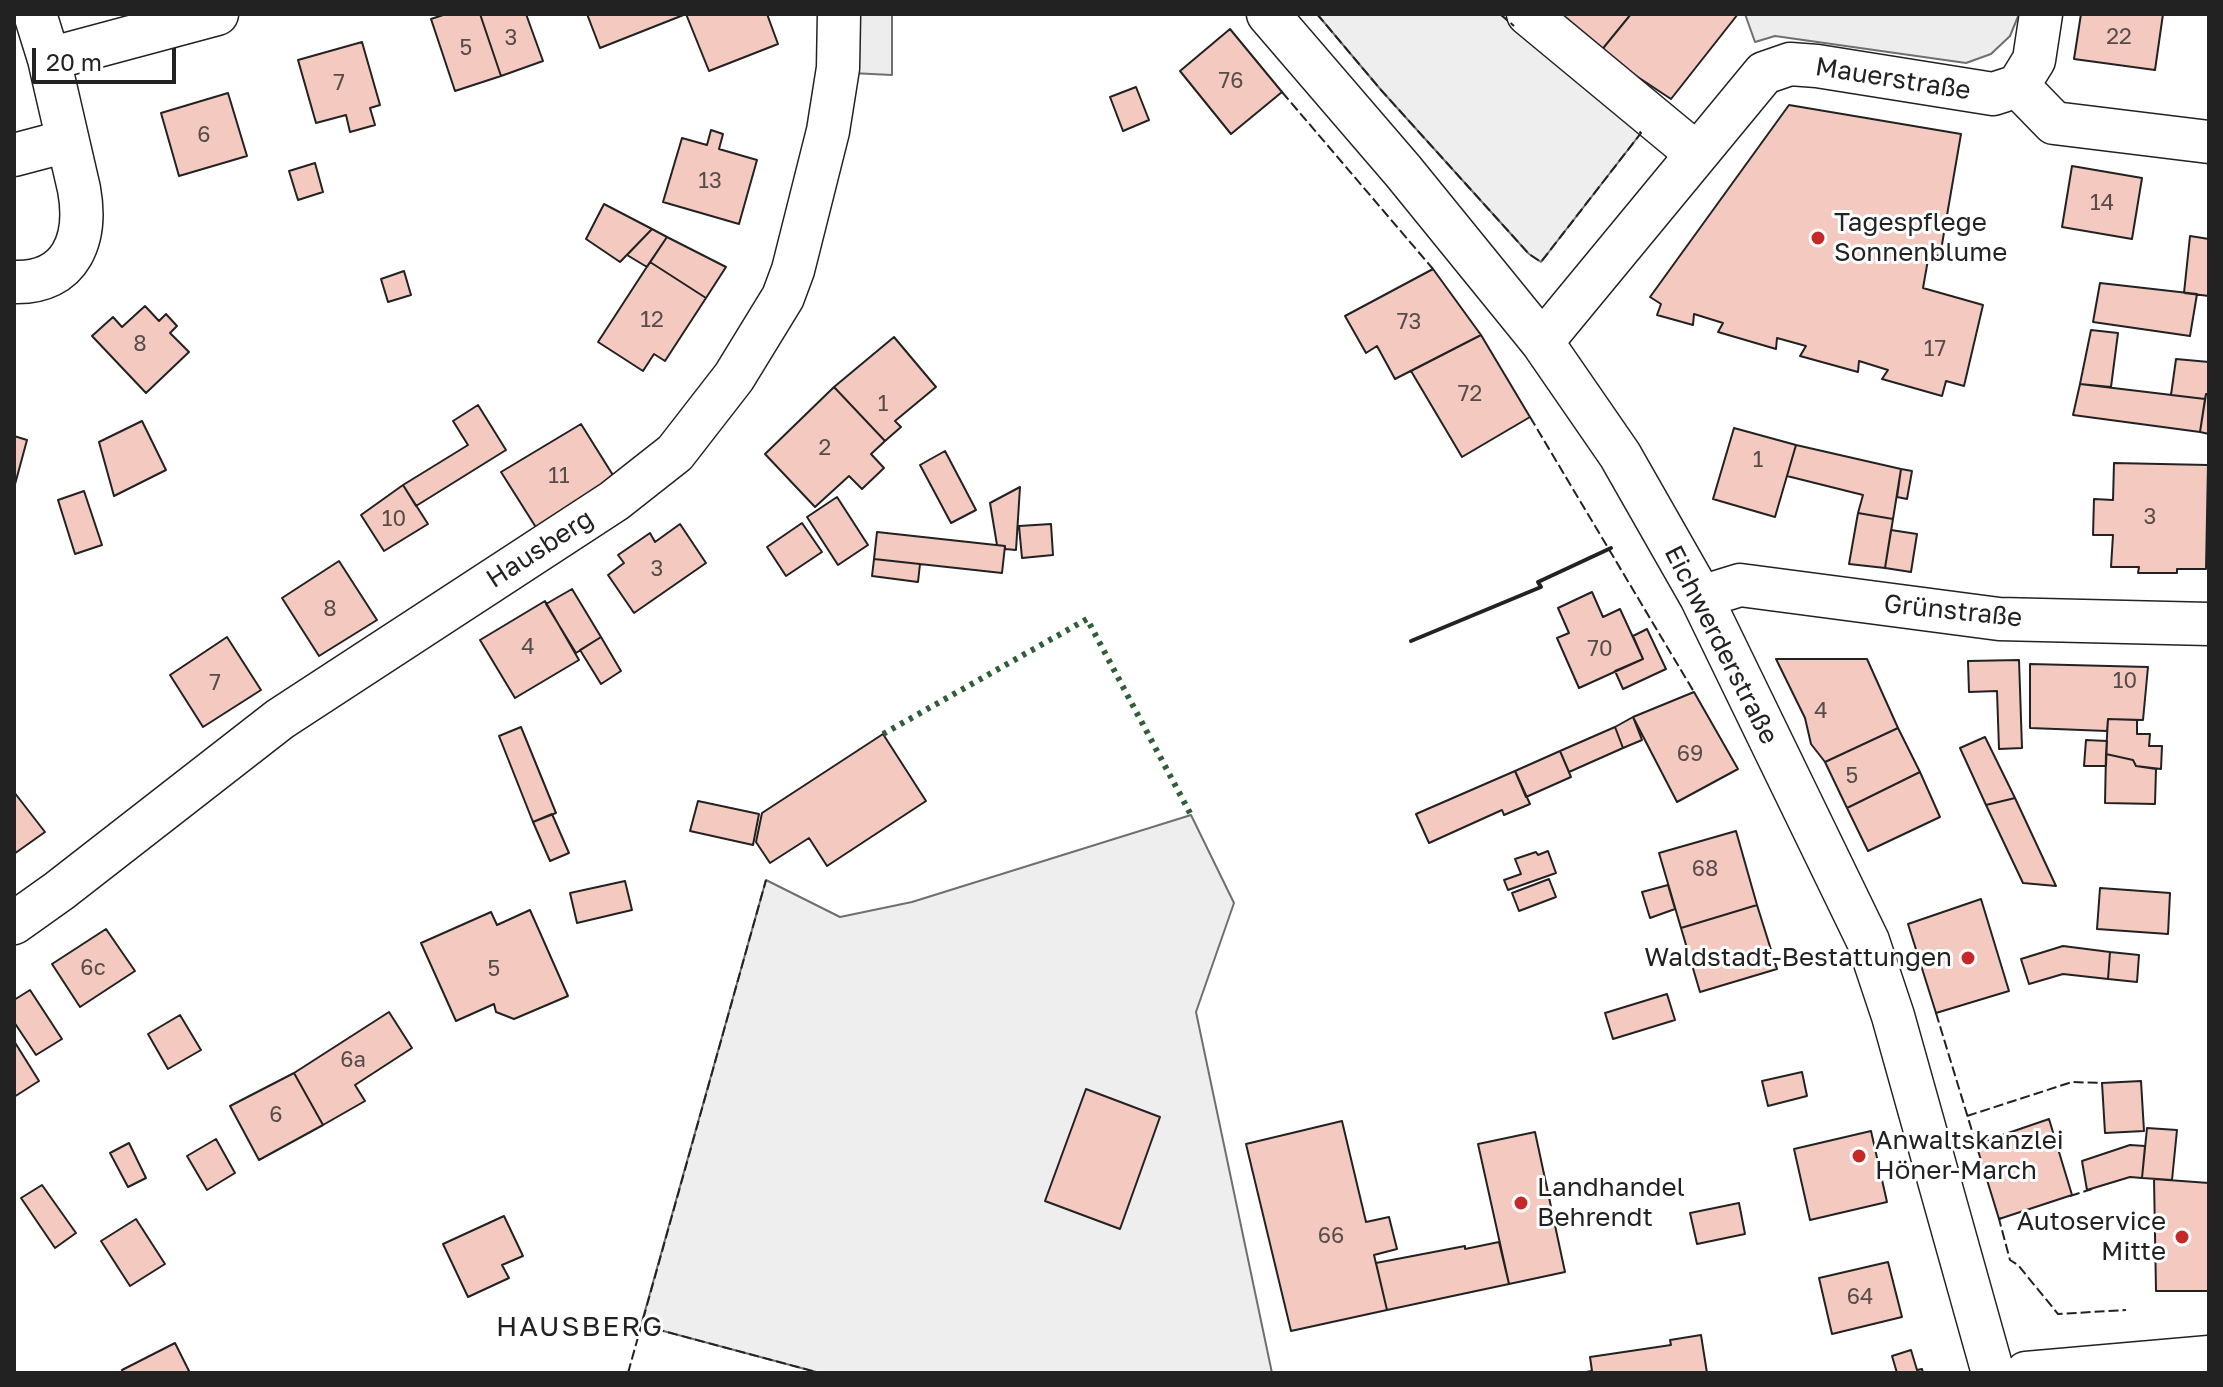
<!DOCTYPE html>
<html>
<head>
<meta charset="utf-8">
<style>
  body { margin:0 }
  #map { position:relative; width:2223px; height:1387px; overflow:hidden; background:#fff; font-family:"Golos Text",sans-serif }
  canvas { display:block }
  .frame { position:absolute; inset:0; border:16px solid #222; pointer-events:none }
  .scale { position:absolute; left:32px; top:48px; width:144px; height:36px; box-sizing:border-box; border:4px solid #222; border-top:0; padding-left:10px; font-size:24px; line-height:28px; white-space:nowrap; color:#222; -webkit-text-stroke:6px #fff; paint-order:stroke }
</style>
</head>
<body>
<div id="map">
<canvas width="2223" height="1387"></canvas>
<div class="frame"></div>
<div class="scale">20 m</div>
</div>
<script>
const g = document.querySelector('canvas').getContext('2d');
g.lineJoin = 'round';
function paint(path, color) {
  g.fillStyle = color;
  g.fill(path, 'evenodd');
}
function strokePath(path, color, width, dash) {
  g.strokeStyle = color;
  g.lineWidth = width;
  g.lineCap = dash ? 'butt' : 'round';
  g.setLineDash(dash || []);
  g.stroke(path);
}
function label(font, color, halo, rows, align = 'center') {
  g.font = font + ' "Golos Text",sans-serif';
  g.lineWidth = 6;
  g.setLineDash([]);
  g.textBaseline = 'middle';
  g.strokeStyle = halo;
  g.fillStyle = color;
  for (const [text, x, y, turn = 0] of rows) {
    g.save();
    g.translate(x, y);
    g.rotate((+turn || 0) * Math.PI / 180);
    g.textAlign = isNaN(turn) ? turn : align;
    if (halo) g.strokeText(text, 0, 0);
    g.fillText(text, 0, 0);
    g.restore();
  }
}
const green = new Path2D(`
  M1317,14H1500L1641,133L1541,262L1529,254L1381,90Z
  M1191,815L1234,903L1196,1012L1272,1373H820L641,1325L766,880L840,917L912,902Z`);
const parking = new Path2D(`
  M853,14H892V75L851,73Z
  M1745,14H2019L2010,36L1991,54L1966,63L1775,36L1755,42Z`);
const building = new Path2D(`
  M446,14H480L501,76L455,91L431,19Z
  M480,14H526L543,61L501,76Z
  M587,14H686L600,48Z
  M686,14H767L778,44L709,71Z
  M1557,14H1631L1600,52Z
  M1631,14H1738L1671,99L1600,52Z
  M2081,14H2163L2155,70L2074,59Z
  M1230,29L1282,92L1231,134L1180,71Z
  M362,42L380,105L370,108L375,125L350,132L346,115L316,123L298,60Z
  M1136,87L1149,120L1123,131L1110,97Z
  M228,93L247,156L179,176L161,113Z
  M1789,105L1961,134L1940,256L1929,254L1923,288L1983,305L1964,386L1946,381L1942,396L1882,379L1888,370L1859,361L1858,372L1800,356L1806,346L1777,338L1776,349L1718,332L1723,323L1694,314L1693,325L1657,315L1661,304L1650,297Z
  M711,130L723,134L719,149L757,160L739,224L663,202L682,138L707,145Z
  M315,163L323,192L298,200L289,171Z
  M2072,166L2142,178L2132,239L2062,227Z
  M604,204L652,229L620,262L586,239Z
  M652,229L667,237L647,267L627,255Z
  M2190,236L2209,239V296L2184,293Z
  M667,237L726,267L706,298L650,262Z
  M650,262L706,298L665,361L654,354L643,371L598,342Z
  M1433,269L1481,335L1395,379L1377,346L1366,353L1345,316Z
  M404,271L411,295L388,302L381,279Z
  M2100,283L2197,294L2190,336L2093,322Z
  M145,306L159,321L166,314L177,326L170,333L189,352L146,393L92,336L113,317L122,327Z
  M2091,330L2118,333L2111,387L2080,384Z
  M1481,335L1530,417L1462,457L1411,371Z
  M894,337L936,387L895,421L901,427L885,441L834,387Z
  M2176,359L2209,362V394H2206L2205,399L2171,395Z
  M2080,384L2205,399L2200,432L2073,415Z
  M834,387L885,441L871,454L884,468L862,489L849,476L815,507L765,454Z
  M2206,394H2209V434L2200,432Z
  M478,405L506,450L416,506L403,485L468,445L453,421Z
  M142,421L166,470L114,496L99,442Z
  M581,424L616,480L537,529L501,472Z
  M1734,428L1796,445L1775,517L1713,499Z
  M14,436L27,440L14,488Z
  M1796,445L1901,469L1893,519L1858,513L1863,495L1787,476Z
  M945,451L976,510L951,523L920,465Z
  M2114,463L2208,465L2206,569H2177V573H2138L2139,567H2111L2113,535H2093L2094,499L2113,500Z
  M1901,469L1912,471L1907,499L1897,497Z
  M403,485L428,524L384,551L361,515Z
  M1020,487L1016,550L1005,549V546L997,545L990,503Z
  M84,491L102,545L75,554L58,500Z
  M837,497L868,545L838,565L807,517Z
  M1858,513L1893,519L1885,568L1849,564Z
  M802,523L822,552L786,576L767,547Z
  M680,524L706,563L634,613L608,575L624,563L618,555L650,533L655,542Z
  M1051,524L1053,555L1022,558L1019,526Z
  M1891,530L1917,534L1911,572L1885,568Z
  M877,532L1005,546L1002,573L874,559Z
  M874,559L920,564L918,582L872,576Z
  M339,561L377,620L319,656L282,598Z
  M572,589L601,637L576,653L546,604Z
  M1592,592L1603,617L1620,609L1643,659L1579,688L1557,638L1569,633L1558,608Z
  M545,601L579,660L515,698L480,640Z
  M1647,629L1666,669L1623,689L1615,671L1643,659L1633,636Z
  M227,637L261,690L203,727L170,675Z
  M601,637L621,671L601,684L580,650Z
  M1776,659H1867L1898,728L1825,762L1811,744L1805,718Z
  M2019,660L2022,748L1999,749L1997,691L1969,692L1968,661Z
  M2030,664L2148,667L2143,720L2108,719L2107,731L2030,728Z
  M1694,692L1738,769L1677,802L1633,717Z
  M1633,717L1642,740L1623,748L1615,727Z
  M2108,719L2137,720V734H2150L2149,746H2162L2161,769L2136,766L2133,760L2106,754Z
  M521,727L556,813L533,822L499,736Z
  M1615,727L1623,748L1569,772L1560,751Z
  M1898,728L1920,772L1847,808L1825,762Z
  M883,734L926,801L827,866L809,838L770,863L756,842L762,813Z
  M1985,737L2015,798L1986,805L1960,748Z
  M2086,740L2107,741L2106,766H2084Z
  M1560,751L1571,777L1526,797L1515,771Z
  M2106,754L2133,760L2136,766L2156,769L2155,804L2105,803Z
  M1515,771L1530,804L1504,815L1502,810L1429,843L1416,814Z
  M1920,772L1940,817L1868,851L1847,808Z
  M14,792L45,832L14,854Z
  M2015,798L2056,886L2023,883L1986,805Z
  M698,801L759,814L753,845L690,831Z
  M552,814L569,853L550,861L533,822Z
  M1736,831L1757,905L1681,928L1659,853Z
  M1548,851L1556,873L1508,890L1504,880L1521,874L1515,859L1536,852L1538,855Z
  M1549,879L1556,897L1519,911L1512,893Z
  M625,881L632,910L577,923L570,893Z
  M1668,885L1675,909L1650,918L1642,892Z
  M2100,888L2170,893L2168,934L2097,929Z
  M1981,899L2009,991L1936,1013L1908,924Z
  M1757,905L1777,969L1700,992L1681,928Z
  M530,910L568,996L514,1019L496,1012L494,1004L456,1021L421,943L491,912L497,925Z
  M106,929L135,971L80,1007L52,964Z
  M2063,946L2110,952L2108,979L2063,974L2029,984L2021,959Z
  M2110,952L2139,955L2137,982L2108,979Z
  M30,990L62,1039L36,1055L14,1022V1000Z
  M1667,994L1675,1020L1613,1039L1605,1013Z
  M389,1012L412,1048L355,1085L365,1101L323,1125L294,1073Z
  M180,1015L201,1050L168,1069L148,1034Z
  M14,1041L39,1081L14,1097Z
  M1802,1072L1807,1096L1768,1106L1762,1081Z
  M294,1073L323,1125L259,1160L230,1106Z
  M2141,1081L2144,1131L2105,1133L2102,1083Z
  M1086,1089L1160,1117L1120,1229L1045,1201Z
  M2049,1119L2072,1195L1999,1219L1976,1144Z
  M1342,1121L1366,1222L1389,1217L1397,1249L1374,1255L1387,1310L1291,1331L1246,1144Z
  M2147,1128L2177,1130L2172,1180L2142,1178Z
  M1871,1131L1887,1202L1810,1220L1794,1149Z
  M1535,1132L1565,1272L1509,1284L1478,1144Z
  M216,1139L235,1173L207,1190L187,1156Z
  M129,1143L146,1178L128,1187L110,1153Z
  M2130,1145L2145,1146L2142,1178L2130,1177L2087,1190L2082,1161Z
  M2154,1179L2209,1183V1291H2156Z
  M42,1185L76,1233L55,1248L21,1198Z
  M1739,1203L1745,1234L1697,1244L1690,1213Z
  M504,1216L523,1256L502,1265L509,1278L468,1297L443,1244Z
  M136,1219L165,1264L130,1286L101,1241Z
  M1499,1242L1509,1284L1387,1310L1376,1263L1465,1246V1249Z
  M1888,1262L1902,1317L1832,1334L1819,1278Z
  M1701,1335L1707,1373H1580L1592,1371L1590,1357L1671,1345L1670,1340Z
  M175,1343L190,1373H123L122,1370Z
  M1911,1350L1917,1370L1922,1369L1923,1373H1897L1892,1356Z`);
const minor = new Path2D(`
  M1268,14L1403,171L1542,342L1620,455L1701,597L1868,941L1893,1016L1993,1373
  M1528,14L1697,154
  M49,59L217,14
  M2018,86L2054,123L2209,142
  M2018,86L2034,60L2041,14
  M14,155L67,141
  M14,282C72,284 88,238 79,189L49,59L35,14
  M1542,342L1764,73L1790,64L1817,66L1993,94L2018,86
  M1701,597L1740,585L1999,619L2209,624
  M14,923L59,891L280,719L614,501L675,453L734,377L783,297L793,270L828,131L838,68L839,14
  M2026,1373L2209,1357`);
const hedge = new Path2D(`
  M883,734L1087,619L1191,815`);
const fence = new Path2D(`
  M1317,14L1381,90L1529,254L1541,262L1641,133L1639,131
  M1500,14L1514,26
  M1282,92L1433,269
  M1530,417L1694,692
  M1936,1013L1976,1144
  M1967,1116L2072,1082L2102,1083
  M2070,1196L2092,1189
  M2001,1218L1999,1219L2010,1260L2018,1265L2058,1314L2126,1310
  M641,1325L820,1373
  M628,1373L766,880`);
const wall = new Path2D(`
  M1411,641L1541,587L1538,582L1611,548`);
const markers = [
  [1818,238,8,"#c62828"],
  [1968,958,8,"#c62828"],
  [1859,1156,8,"#c62828"],
  [1521,1203,8,"#c62828"],
  [2182,1237,8,"#c62828"]
];
const numberNames = [
  ["22",2119,37],
  ["3",511,38],
  ["5",466,48],
  ["76",1231,81],
  ["7",339,83],
  ["6",204,135],
  ["13",710,181],
  ["14",2102,203],
  ["12",652,320],
  ["73",1409,322],
  ["8",140,344],
  ["17",1935,349],
  ["72",1470,394],
  ["1",883,404],
  ["2",825,448],
  ["1",1758,460],
  ["11",559,476],
  ["3",2150,517],
  ["10",394,519],
  ["3",657,569],
  ["8",330,609],
  ["4",528,647],
  ["70",1600,649],
  ["10",2125,681],
  ["7",215,683],
  ["4",1821,711],
  ["69",1690,754],
  ["5",1852,776],
  ["68",1705,869],
  ["6c",93,968],
  ["5",494,969],
  ["6a",353,1060],
  ["6",276,1115],
  ["66",1331,1236],
  ["64",1860,1297]
];
const streetNames = [
  ["Mauerstraße",1893,79,9],
  ["Hausberg",540,549,-33],
  ["Grünstraße",1953,611,6],
  ["Eichwerderstraße",1721,645,63]
];
const poiNames = [
  ["Tagespflege",1834,223],
  ["Sonnenblume",1834,253],
  ["Waldstadt-Bestattungen",1952,958,"right"],
  ["Anwaltskanzlei",1875,1141],
  ["Höner-March",1875,1171],
  ["Landhandel",1537,1188],
  ["Behrendt",1537,1218],
  ["Autoservice",2166,1222,"right"],
  ["Mitte",2166,1252,"right"]
];
const neighbourhoodNames = [
  ["HAUSBERG",580,1327]
];
paint(green, '#eee');
strokePath(green, '#6f6f6f', 2);
paint(parking, '#ededed');
strokePath(parking, '#6f6f6f', 2);
paint(building, '#f3c9c0');
strokePath(building, '#222', 2);
strokePath(minor, '#222', 45);
strokePath(minor, '#fff', 42);
strokePath(hedge, '#2f5e38', 6, [4, 6]);
strokePath(fence, '#222', 2, [10, 4]);
strokePath(wall, '#222', 4);
for (const [x, y, r, color] of markers) {
  const dot = new Path2D();
  dot.arc(x, y, r, 0, 2 * Math.PI);
  g.fillStyle = color;
  g.fill(dot);
  strokePath(dot, '#fff', 3);
}
label('22px', '#564c4a', null, numberNames);
label('26px', '#222', '#fff', streetNames);
label('26px', '#222', '#fff', poiNames, 'left');
g.letterSpacing = '2px';
label('28px', '#222', '#fff', neighbourhoodNames);
g.letterSpacing = '0px';
</script>
</body>
</html>
